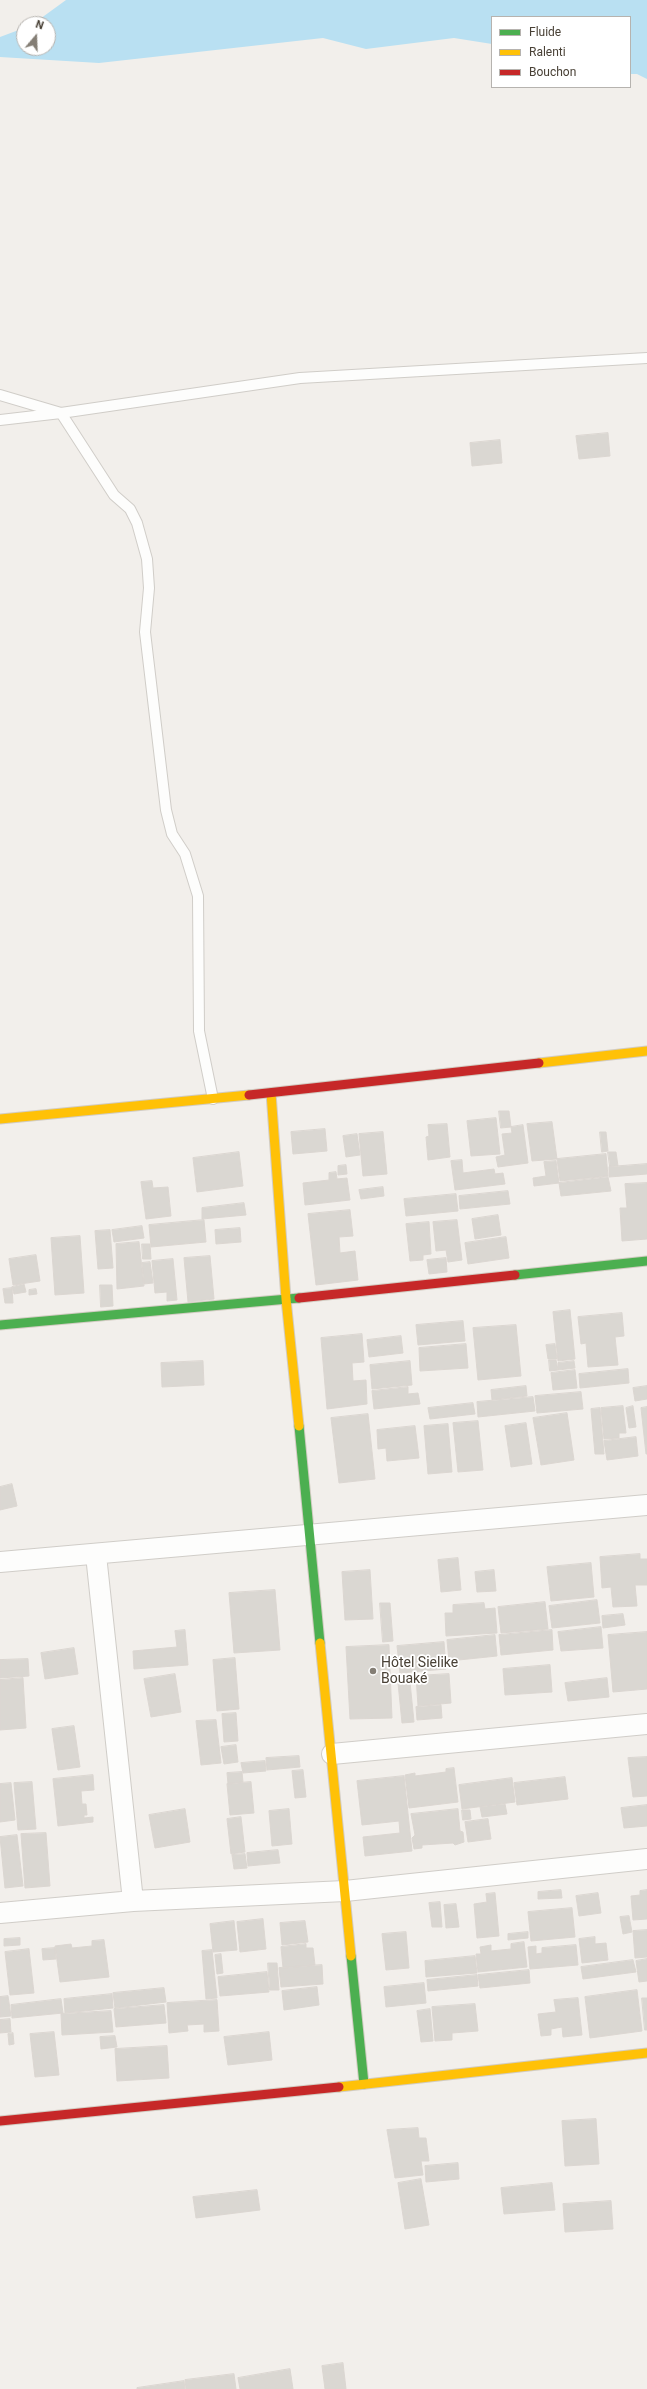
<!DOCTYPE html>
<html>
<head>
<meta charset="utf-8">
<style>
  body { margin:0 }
  #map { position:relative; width:647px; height:2389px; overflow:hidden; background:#f2efeb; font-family:Roboto,sans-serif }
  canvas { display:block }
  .legend { position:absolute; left:491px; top:16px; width:140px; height:72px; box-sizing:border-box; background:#fff; border:1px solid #b6b3af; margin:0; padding:5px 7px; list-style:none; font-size:12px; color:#494136 }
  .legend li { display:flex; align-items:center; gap:8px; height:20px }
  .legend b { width:20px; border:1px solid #b6b3af }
  .north { position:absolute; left:16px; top:16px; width:40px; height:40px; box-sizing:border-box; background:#fff; border:1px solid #b6b3af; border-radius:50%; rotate:19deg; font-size:11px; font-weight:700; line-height:16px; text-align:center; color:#494136 }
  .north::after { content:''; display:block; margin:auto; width:14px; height:18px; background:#847e75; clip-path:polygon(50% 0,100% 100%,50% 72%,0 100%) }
</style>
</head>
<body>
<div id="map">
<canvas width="647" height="2389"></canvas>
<ul class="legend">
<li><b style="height:5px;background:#4caf50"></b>Fluide</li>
<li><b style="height:5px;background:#ffc107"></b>Ralenti</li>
<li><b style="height:5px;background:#c62828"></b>Bouchon</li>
</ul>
<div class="north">N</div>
</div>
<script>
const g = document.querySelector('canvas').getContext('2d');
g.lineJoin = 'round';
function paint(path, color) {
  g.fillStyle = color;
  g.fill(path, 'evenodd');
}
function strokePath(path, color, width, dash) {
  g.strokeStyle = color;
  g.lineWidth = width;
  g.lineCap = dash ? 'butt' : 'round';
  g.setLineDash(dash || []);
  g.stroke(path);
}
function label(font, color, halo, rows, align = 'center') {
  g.font = font + ' Roboto,sans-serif';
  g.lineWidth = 3.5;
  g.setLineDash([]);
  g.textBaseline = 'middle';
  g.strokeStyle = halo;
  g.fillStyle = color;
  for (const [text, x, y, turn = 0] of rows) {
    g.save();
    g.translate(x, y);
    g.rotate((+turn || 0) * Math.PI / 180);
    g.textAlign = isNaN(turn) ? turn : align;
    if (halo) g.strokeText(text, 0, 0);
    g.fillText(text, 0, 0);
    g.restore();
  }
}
const water = new Path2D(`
  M66,0H647V79L637,74H630V17H492V44L454,38L366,49L323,38L99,63L0,57V37L24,28V48H48V24H33Z`);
const building = new Path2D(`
  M608,433L610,456L579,459L576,436Z
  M500,440L502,463L472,466L470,443Z
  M499,1111H509L511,1127L501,1128Z
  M496,1118L500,1154L471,1156L467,1121Z
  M552,1122L557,1159L532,1161L527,1124Z
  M447,1124L450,1157L428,1160L426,1137L429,1136L428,1125Z
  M523,1125L528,1163L498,1167L496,1157L505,1155L502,1134L512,1133L511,1127Z
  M325,1129L327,1151L293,1154L291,1132Z
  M383,1132L387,1174L363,1176L359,1134Z
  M600,1132H606L608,1151L602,1152Z
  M357,1134L360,1155L346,1157L343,1136Z
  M239,1152L243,1186L197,1192L193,1158Z
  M608,1152H616L618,1166H610Z
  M606,1154L608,1176L560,1181L557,1159Z
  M462,1160L463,1173L494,1169L495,1174L503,1173L505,1184L455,1190L451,1161Z
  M556,1161L559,1183L534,1186L533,1178L546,1176L544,1162Z
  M647,1164V1174L609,1177V1167Z
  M346,1165L347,1174L338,1175V1166Z
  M336,1172L337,1179L347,1178L350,1200L305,1205L303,1183L329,1180V1173Z
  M608,1177L611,1191L561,1196L559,1183Z
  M152,1181L153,1188L168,1187L171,1216L146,1219L141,1182Z
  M647,1183V1239L622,1241L620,1208H627L625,1184Z
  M383,1187L384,1196L361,1199L359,1190Z
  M508,1191L510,1204L460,1209L459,1196Z
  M456,1194L458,1211L406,1216L404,1199Z
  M244,1203L246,1215L202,1219V1208Z
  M350,1210L353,1236L339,1237L340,1253L355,1251L358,1280L316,1285L308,1214Z
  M498,1215L501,1235L475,1239L472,1219Z
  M204,1220L206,1242L151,1247L149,1225Z
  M457,1220L462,1260L448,1262L446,1250L436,1251L433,1222Z
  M429,1222L431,1254L423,1255V1260L410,1261L406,1224Z
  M142,1226L144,1238L114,1242L112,1230Z
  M240,1228L241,1242L216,1244L215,1230Z
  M110,1230L113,1268L98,1269L95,1231Z
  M80,1236L84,1293L55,1295L51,1238Z
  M506,1237L509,1258L468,1264L465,1243Z
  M139,1242L144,1286L117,1289L116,1244Z
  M142,1244H150L151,1259H143Z
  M36,1255L40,1281L13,1285L9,1259Z
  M210,1256L214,1299L188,1302L184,1258Z
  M446,1258L447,1272L429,1274L427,1260Z
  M173,1259L177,1300L167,1301V1292L155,1293L152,1261Z
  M150,1262L153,1283L144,1284L142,1263Z
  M24,1284L26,1292L14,1294L12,1287Z
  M100,1285H112L113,1306L101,1307Z
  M12,1288L13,1303H5L3,1289Z
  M36,1289L37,1294L29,1295V1290Z
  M570,1310L575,1359L558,1361L553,1312Z
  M622,1313L624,1336L615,1337L618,1365L588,1367L586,1343L581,1344L578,1317Z
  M463,1321L465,1341L418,1345L416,1325Z
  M516,1325L521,1376L478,1380L473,1328Z
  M362,1334L364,1362L352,1363L353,1381L366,1380L367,1404L327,1409L321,1338Z
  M401,1336L403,1353L369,1357L367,1340Z
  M466,1344L468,1368L420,1371L419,1348Z
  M555,1344L557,1359H548L546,1345Z
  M549,1360H556L558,1370L550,1371Z
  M203,1361L204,1385L162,1387L161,1363Z
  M410,1361L412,1385L372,1389L370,1365Z
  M574,1361L575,1368L558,1370V1363Z
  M628,1369L629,1383L580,1388L579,1374Z
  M575,1370L577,1388L553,1390L551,1373Z
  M526,1386L527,1396L492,1400L491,1390Z
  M647,1386V1399L635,1401L633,1388Z
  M408,1387V1394L418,1393L420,1404L374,1409L372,1391Z
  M581,1392L583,1409L537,1413L535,1396Z
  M533,1397L535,1411L478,1417L477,1402Z
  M473,1403L475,1414L430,1419L428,1408Z
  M623,1406L626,1433H619V1438L604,1439L601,1408Z
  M633,1406L636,1427L629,1428L626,1408Z
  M647,1407V1454H646L641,1408Z
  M600,1408L604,1454H595L591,1409Z
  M567,1413L574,1460L541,1465L533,1418Z
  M368,1414L375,1479L339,1483L331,1418Z
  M478,1421L483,1470L458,1472L453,1423Z
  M526,1423L532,1464L511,1467L505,1426Z
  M448,1424L452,1472L428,1474L424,1426Z
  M415,1426L419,1458L387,1461L386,1448L378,1449L377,1430Z
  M636,1437L638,1456L607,1460L604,1441Z
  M12,1484L17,1506L0,1510V1487Z
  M640,1554V1559H647V1585H635L637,1606L613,1607L611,1587L602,1588L600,1557Z
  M458,1558L461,1590L441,1592L438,1560Z
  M591,1563L594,1597L551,1601L547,1567Z
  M370,1570L373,1619L345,1620L342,1572Z
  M494,1570L496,1591L477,1592L475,1572Z
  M275,1590L280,1650L234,1653L229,1593Z
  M597,1600L600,1623L552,1628L549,1606Z
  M545,1602L548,1629L501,1633L498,1607Z
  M380,1603H390L393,1641L383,1642Z
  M484,1603L485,1609L495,1608L497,1633L446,1636L445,1613H453V1605Z
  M623,1614L625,1625L603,1628L602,1616Z
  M601,1627L603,1648L561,1651L558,1632Z
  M185,1630L188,1665L134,1669L133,1651L177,1647L175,1631Z
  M552,1630L553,1650L501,1655L499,1635Z
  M647,1632V1689L613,1692L608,1635Z
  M495,1635L497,1656L449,1661L447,1640Z
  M444,1642L446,1669L400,1673L397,1646Z
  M389,1645L392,1718L350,1719L346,1647Z
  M74,1648L78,1674L45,1679L41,1653Z
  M235,1658L239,1709L217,1711L213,1660Z
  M28,1659L29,1676L0,1678V1660Z
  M550,1665L552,1692L505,1695L503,1669Z
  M175,1674L181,1712L151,1717L144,1679Z
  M449,1674L451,1703L418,1706L416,1676Z
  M23,1678L26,1728L0,1730V1680Z
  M607,1678L609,1697L568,1701L565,1683Z
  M410,1682L414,1722L402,1723L398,1683Z
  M441,1705L442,1718L417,1720L416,1707Z
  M236,1713L238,1741L224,1742L222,1714Z
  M216,1720L221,1763L201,1765L196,1721Z
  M74,1726L80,1767L58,1770L52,1729Z
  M236,1745L238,1762L224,1764L221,1747Z
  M299,1756L300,1767L267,1770L266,1758Z
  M647,1757V1796L633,1797L628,1758Z
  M265,1761L266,1771L243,1773L241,1763Z
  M454,1768L458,1802L409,1808L405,1775L415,1773V1776L446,1772V1769Z
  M303,1770L306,1797L295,1798L292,1771Z
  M242,1772L243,1782L228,1784L227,1773Z
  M93,1775L94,1790L81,1791L82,1804H86L87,1815H84V1818L93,1817V1822L58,1826L53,1779Z
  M404,1776L412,1851L365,1856L363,1837L400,1833L399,1821L362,1825L357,1781Z
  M565,1777L568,1799L517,1805L514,1783Z
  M512,1778L515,1802L462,1809L459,1785Z
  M32,1782L36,1829L18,1830L14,1783Z
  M251,1782L254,1813L230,1815L227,1784Z
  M11,1783L15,1820L0,1822V1784Z
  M505,1804L507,1814L482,1817L480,1807Z
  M647,1805V1826L624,1828L621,1808Z
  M185,1809L190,1842L155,1848L149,1815Z
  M289,1809L292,1844L272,1846L269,1811Z
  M458,1809L460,1831L463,1832L464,1842L455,1845L453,1843L422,1845V1848L414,1849L412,1838L415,1835L411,1814Z
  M462,1810H470L471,1819L463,1820Z
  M241,1817L245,1852L231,1854L227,1819Z
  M488,1819L491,1839L468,1842L465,1822Z
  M46,1833L50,1886L25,1888L21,1834Z
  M17,1835L23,1886L5,1888L0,1837Z
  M278,1850L280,1863L248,1866L247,1853Z
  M245,1854L247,1868L234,1869L232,1855Z
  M561,1890L562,1898L538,1899V1892Z
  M647,1890V1919L633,1920L631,1896L640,1895V1891Z
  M495,1893L499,1936L477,1938L474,1904L487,1902L486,1894Z
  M598,1893L601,1913L579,1916L576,1896Z
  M440,1902L442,1927H432L429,1903Z
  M456,1904L459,1927L446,1928L444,1905Z
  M572,1908L575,1937L531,1941L528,1912Z
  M629,1916L632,1932L623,1934L620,1917Z
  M263,1919L266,1949L240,1952L237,1922Z
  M234,1921L237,1950L213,1952L210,1924Z
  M305,1921L308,1942L282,1945L280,1923Z
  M647,1930V1957L635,1958L633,1931Z
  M406,1932L409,1968L386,1970L382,1934Z
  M528,1932V1938L508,1940V1934Z
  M595,1937V1944L606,1943L608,1960L582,1963L579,1939Z
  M20,1938V1945L4,1946V1939Z
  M104,1940L109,1977L60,1982L55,1946L71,1944L72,1948L92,1946V1941Z
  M524,1942L527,1967L478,1972L476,1954H481L480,1947L491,1945V1951L511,1949V1944Z
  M306,1944V1948H313L315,1965L283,1968L281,1947Z
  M576,1945L578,1965L530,1969L528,1947L536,1946V1954L542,1953V1948Z
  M55,1948L56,1959L43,1960L42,1949Z
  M29,1949L34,1993L10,1995L5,1952Z
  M212,1950L217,1998L206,1999L202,1951Z
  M221,1954L223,1973L217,1974L215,1955Z
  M475,1956L477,1973L426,1977L425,1961Z
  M647,1959V1981L639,1982L636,1961Z
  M633,1960L636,1972L583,1979L581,1967Z
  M268,1963H277L279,1990H270Z
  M322,1965L323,1984L281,1987L279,1968Z
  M529,1970L530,1983L480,1988L478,1975Z
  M267,1972L269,1992L220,1996L218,1977Z
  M477,1975L478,1986L428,1991L427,1980Z
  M424,1983L426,2003L386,2007L384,1987Z
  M317,1987L319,2005L284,2010L282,1991Z
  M164,1988L166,2002L115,2008L113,1993Z
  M637,1990L642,2031L590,2038L585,1997Z
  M112,1994L113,2008L65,2013L64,1999Z
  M8,1996L11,2016L0,2017V1997Z
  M578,1998L582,2035L563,2037L562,2027L551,2029V2035L541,2036L538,2014L556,2012L554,2000Z
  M642,1998H647V2030H645Z
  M61,1999L63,2013L12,2018L11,2005Z
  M217,2000L219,2031L204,2032V2024L187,2025L188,2031L169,2033L167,2003Z
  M475,2004L478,2031L452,2033V2040L435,2041L432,2007Z
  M164,2005L166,2023L116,2027L114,2009Z
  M430,2009L433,2041L421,2042L417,2011Z
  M111,2011L113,2032L62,2035L61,2014Z
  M10,2019L11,2032L0,2033V2020Z
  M54,2032L59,2075L35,2077L30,2034Z
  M269,2032L272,2060L228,2065L224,2037Z
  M13,2033L14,2044L9,2045L8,2034Z
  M115,2036L117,2047L101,2049L100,2037Z
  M167,2046L169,2078L117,2081L115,2049Z
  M596,2119L599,2164L565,2166L562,2121Z
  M418,2128L419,2138H426L429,2161H421L423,2175L395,2178L387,2130Z
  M458,2163L459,2179L426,2182L425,2166Z
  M421,2179L429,2225L405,2229L398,2183Z
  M552,2183L555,2210L504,2214L501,2188Z
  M257,2190L260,2210L196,2218L193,2197Z
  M611,2201L613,2229L565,2232L563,2204Z
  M343,2363L346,2389H325L322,2366Z
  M290,2369L293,2389H240L238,2378Z
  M234,2374L236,2389H186L185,2380Z
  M184,2381L185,2389H137V2388Z`);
const lane = new Path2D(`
  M0,395L61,413L114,495L130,509L137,523L147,559L149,588L145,632L166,810L172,834L185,854L198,896L199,1031L213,1099
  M0,420L61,413L300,378L647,358`);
const street = new Path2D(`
  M96,1555L133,1901
  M0,1562L647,1505
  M332,1754L647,1724
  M0,1913L133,1901L345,1891L647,1859`);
const fast = new Path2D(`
  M515,1275L647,1261
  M0,1325L299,1298
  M299,1426L320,1643
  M351,1956L364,2084`);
const slow = new Path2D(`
  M539,1063L647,1051
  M271,1093L286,1299L299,1426
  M0,1119L249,1095
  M320,1643L351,1956
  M339,2087L647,2053`);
const jam = new Path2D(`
  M249,1095L539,1063
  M299,1298L515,1275
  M0,2121L339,2087`);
const markers = [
  [373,1671,4,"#847e75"]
];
const poiNames = [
  ["Hôtel Sielike",381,1663],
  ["Bouaké",381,1679]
];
paint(water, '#b9e0f2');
paint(building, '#dad7d2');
strokePath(building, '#dbd6d1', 1);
strokePath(lane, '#d0cdc8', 12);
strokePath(street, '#d0cdc8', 22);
strokePath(fast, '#d2ccc2', 11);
strokePath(slow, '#d2ccc2', 11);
strokePath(jam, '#d2ccc2', 11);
strokePath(lane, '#fdfdfc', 10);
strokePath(street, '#fdfdfc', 20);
strokePath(fast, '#4caf50', 9);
strokePath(slow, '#ffc107', 9);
strokePath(jam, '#c62828', 9);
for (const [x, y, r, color] of markers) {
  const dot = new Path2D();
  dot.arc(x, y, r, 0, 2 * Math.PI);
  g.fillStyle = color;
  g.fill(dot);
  strokePath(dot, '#fff', 1.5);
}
label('14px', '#494136', '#fff', poiNames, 'left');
</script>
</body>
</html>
